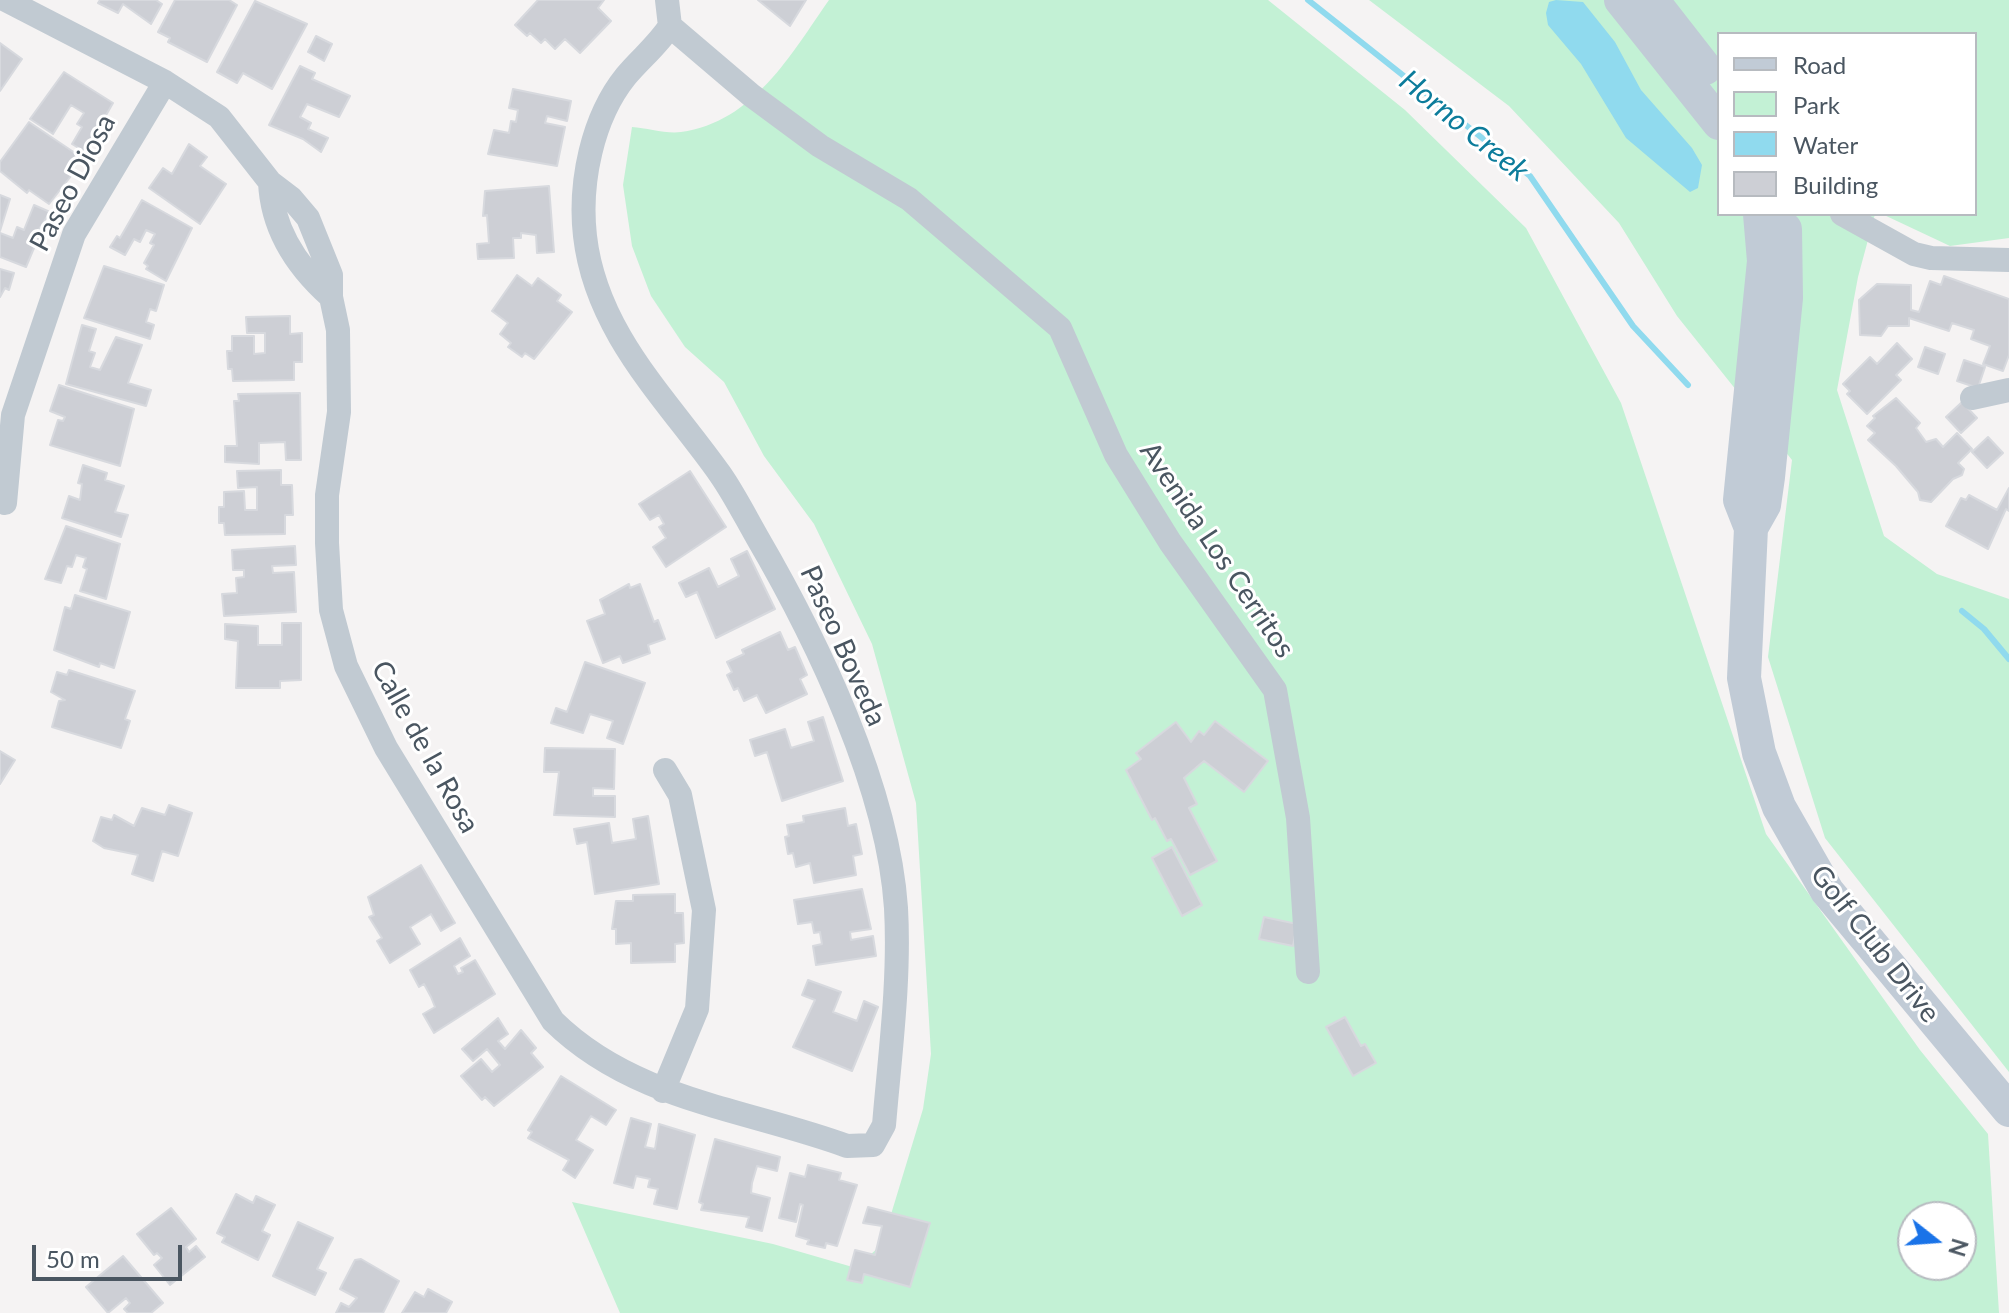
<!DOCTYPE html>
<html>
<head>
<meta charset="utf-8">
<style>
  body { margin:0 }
  #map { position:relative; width:2009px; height:1313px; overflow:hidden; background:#f5f3f3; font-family:Lato,sans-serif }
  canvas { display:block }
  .legend { position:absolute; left:1717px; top:32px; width:260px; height:184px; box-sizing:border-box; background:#fff; border:2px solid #b7bbc0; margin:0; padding:10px 14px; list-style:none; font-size:24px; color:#4a5661 }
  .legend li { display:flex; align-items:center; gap:16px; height:40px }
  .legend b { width:40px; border:2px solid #b7bbc0 }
  .north { position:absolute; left:1897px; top:1201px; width:80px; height:80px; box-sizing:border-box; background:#fff; border:2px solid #b7bbc0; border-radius:50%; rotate:107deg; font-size:22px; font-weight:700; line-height:32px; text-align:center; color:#4a5661 }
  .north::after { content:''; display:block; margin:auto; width:28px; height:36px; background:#1a73e8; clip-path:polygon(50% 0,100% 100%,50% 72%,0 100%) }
  .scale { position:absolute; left:32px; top:1245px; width:150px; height:36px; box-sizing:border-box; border:4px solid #4a5661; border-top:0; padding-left:10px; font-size:24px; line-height:28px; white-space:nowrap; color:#4a5661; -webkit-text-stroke:6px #fff; paint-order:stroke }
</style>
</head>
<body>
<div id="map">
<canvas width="2009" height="1313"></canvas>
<ul class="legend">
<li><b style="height:10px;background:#c1cbd6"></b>Road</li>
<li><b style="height:22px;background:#c3f1d5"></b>Park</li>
<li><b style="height:22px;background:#90daee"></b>Water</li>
<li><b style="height:22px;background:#cdcfd5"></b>Building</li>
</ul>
<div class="north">N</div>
<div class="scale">50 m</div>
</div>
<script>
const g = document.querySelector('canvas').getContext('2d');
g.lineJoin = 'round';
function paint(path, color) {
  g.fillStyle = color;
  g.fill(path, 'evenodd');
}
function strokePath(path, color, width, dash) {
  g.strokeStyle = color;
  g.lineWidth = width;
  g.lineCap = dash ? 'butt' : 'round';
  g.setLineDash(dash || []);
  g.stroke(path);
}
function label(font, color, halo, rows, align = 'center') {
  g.font = font + ' Lato,sans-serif';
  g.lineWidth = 6;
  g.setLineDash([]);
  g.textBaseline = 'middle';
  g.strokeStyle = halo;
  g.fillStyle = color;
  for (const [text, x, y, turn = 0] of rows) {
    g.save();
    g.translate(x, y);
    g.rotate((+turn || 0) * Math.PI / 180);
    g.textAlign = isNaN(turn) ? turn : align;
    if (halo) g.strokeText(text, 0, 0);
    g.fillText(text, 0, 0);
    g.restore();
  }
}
const green = new Path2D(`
  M829,0H1268L1405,110L1526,228L1621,403L1766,834L1920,1050L1988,1134L1999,1313H620L572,1202L773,1244L856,1268L882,1244L923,1109L931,1054L916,803L872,644L814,524L764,456L724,382L685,347L651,296L632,246L623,185L632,127C647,128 666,134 681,132C754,122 791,54 829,0ZM1913,1217H1961V1265H1913Z
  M1369,0H2009V238L1950,246L1882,214H1975V34H1719V214H1875L1858,277L1837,390L1884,536L1937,574L2009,599V1072L1825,838L1768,657L1792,460L1677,316L1619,223L1509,106Z`);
const water = new Path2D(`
  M1556,0L1583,2L1615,42L1641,90L1692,148L1702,165L1698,188L1690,192L1626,138L1581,64L1548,25L1546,13L1549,2Z`);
const stream = new Path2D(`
  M1308,0L1530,176L1633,326L1688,385
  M1962,611L1984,629L2009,659`);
const building = new Path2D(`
  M100,0H156L162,4L151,24L123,4L118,13L98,3Z
  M175,0H229L237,5L207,62L168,42L170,38L158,32Z
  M538,0H604L598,8L611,21L580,53L565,39L555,49L545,39L541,43L530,33L527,36L515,25Z
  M758,0H806L790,26Z
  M255,1L307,24L272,89L243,73L237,83L217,72Z
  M316,36L332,44L324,61L308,52Z
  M0,43L22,59L0,91Z
  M300,66L315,73L312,79L350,96L339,117L307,104L300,117L311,123L308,129L328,138L321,152L303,139L269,125Z
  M64,72L113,103L85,152L72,144L82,127L77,124L84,113L71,105L53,134L30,119Z
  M513,89L571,101L567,121L547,116L545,123L565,127L557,166L488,154L494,130L509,133L511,121L516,122L518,110L509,108Z
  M29,122L78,155L70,166L71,176L49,204L29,190L27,193L0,171V162Z
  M189,144L207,157L200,166L226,184L200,224L149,188L163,168L172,174Z
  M549,186L554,252L537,253L536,235L521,233V238H513L514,258L478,259L477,244L489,243L487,215L483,216L485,191Z
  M0,195L10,199L0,231Z
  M142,200L192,228L166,281L146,269L148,266L144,263L154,245L150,243L155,234L146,230L140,242L134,239L125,255L110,247L117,236L120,238Z
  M34,205L50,212L36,234L39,236L26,267L0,257V233L13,238L17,227L24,230Z
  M104,266L164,285L156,311L150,309L146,322L154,325L150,339L84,318Z
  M0,269L14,273L9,290L5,288L0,297Z
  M517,275L532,286L538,278L561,295L557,301L572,312L534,359L525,353L522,357L508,347L511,343L500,334L508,323L492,311Z
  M1944,276L2009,299V355L2003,371L1983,364L1990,346L1971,339L1974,330L1952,323L1949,331L1909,318V326H1888L1881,336L1860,335L1859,300L1877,284L1911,285V310L1919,312L1930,281L1941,285Z
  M290,316V334L302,333V362H294V380L233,381L232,369H228L227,351H232V336H254V354L265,353V333H247L246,317Z
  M82,325L96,329L89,351L95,353L90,367L100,370L116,337L142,345L128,383L151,390L146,406L66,384Z
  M1897,343L1912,359L1896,375L1901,380L1867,414L1847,394L1850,391L1843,384L1870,357L1877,364Z
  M1925,347L1945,354L1938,374L1918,367Z
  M1964,360L1985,367L1978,388L1957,381Z
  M59,385L134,409L120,466L50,445L58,420L63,421L65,417L50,411Z
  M300,393L301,460H286L285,442L259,443V464L225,462V446H237L234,401H239L238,394Z
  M1896,398L1920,423L1916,428L1926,442L1936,439L1943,447L1957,433L1972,449L1958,463L1964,469L1962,475L1953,479L1931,502L1920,500L1918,492L1896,466L1868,440L1875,433L1867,426L1875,418L1873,416Z
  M1962,402L1977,418L1961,433L1946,417Z
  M1988,437L2003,453L1987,468L1972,452Z
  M83,465L107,473L105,480L124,486L115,512L128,515L121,537L62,518L69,496L80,500L82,484L78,483Z
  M281,470V485H292L293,515H285V534L225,535L224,523H219V507H224V492L244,491L245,510H257V487L238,488L237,471Z
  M690,471L726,527L666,567L653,547L666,538L659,527L664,524L659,515L650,520L639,504Z
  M2009,488V511L2006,509L1988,549L1946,526L1961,498L1966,500L1969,495L1997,510Z
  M66,526L120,544L106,599L80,591L87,569L83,567L86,558L76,555L72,567L67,566L61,583L45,579Z
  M295,546L296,565L272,566L273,573L294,572L296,612L224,616L222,594L237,593L236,578L244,577V570H233L232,550Z
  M747,551L775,609L716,638L697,592L686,597L679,583L709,568L718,587L739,576L731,559Z
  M629,584L630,588L640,584L654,622L658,620L665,639L648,645L650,653L623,663L620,656L603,663L587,621L605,614L600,600Z
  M75,595L130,612L114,668L100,663L99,667L54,650L65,607L71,609Z
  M282,623H301V680L280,681V688H236L238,641L225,639V624L258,626V645H282Z
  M780,632L788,650L795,647L807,675L800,679L807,694L766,713L757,695L744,701L738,688L734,690L727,675L732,672L727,662L744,654L742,650Z
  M585,662L645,683L623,744L607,738L613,721L590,714L583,733L551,723L556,708L567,712Z
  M69,670L135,691L125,719L130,721L121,748L52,727L59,701L65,700L51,692L57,672L67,675Z
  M823,717L843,781L782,801L767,752L755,756L750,740L785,729L791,748L814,741L808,722Z
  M1215,721L1268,761L1244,792L1204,761L1184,778L1197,804L1189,808L1217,861L1190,875L1171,839L1167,841L1155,818L1152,820L1126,770L1141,759L1136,753L1176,722L1191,742L1199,731L1204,735Z
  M545,748L615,749L614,789L593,788V796H615V817L554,815L559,772H544Z
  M0,751L15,760L0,784Z
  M169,805L192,813L178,856L162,851L153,881L132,874L138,855L104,848L93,841L101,817L112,820L114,815L134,826L142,808L165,815Z
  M845,808L848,826L856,824L862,854L853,856L856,875L814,883L810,863L796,867L793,853L788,854L785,837L789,836L787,825L804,822L803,816Z
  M648,816L659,884L595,894L587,842L577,844L574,829L609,823L612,843L636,839L633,819Z
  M1172,847L1202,905L1182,916L1152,858Z
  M421,865L455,923L441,931L431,914L410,927L420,944L390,963L377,941L382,938L369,917L374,915L368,897Z
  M862,889L871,929L850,932L851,940L873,936L876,956L816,965L813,946L822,944L820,932L814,933L812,922L798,924L794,900Z
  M675,894V913H683L684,943L675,944V962L631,963V943L616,944V929H612L616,901H633V895Z
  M1264,917L1297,924L1293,946L1259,939Z
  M460,938L470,956L454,966L458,974L463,972L461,968L475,960L495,994L434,1033L423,1014L435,1007L431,997L424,984L419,987L410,970Z
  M808,980L841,992L833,1012L857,1021L864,1001L878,1007L852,1071L793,1047L815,1000L802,995Z
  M1345,1017L1361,1046L1365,1044L1376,1063L1353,1076L1326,1027Z
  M498,1018L508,1034L498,1041L505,1049L521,1030L536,1048L531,1053L543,1067L494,1106L485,1097L482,1100L461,1076L481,1059L492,1072L500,1065L487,1049L473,1061L462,1049Z
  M561,1076L616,1110L606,1125L591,1116L576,1140L593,1150L575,1178L563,1170L569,1160L528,1138L532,1132L528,1130Z
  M631,1118L651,1124L645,1147L655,1149L659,1124L695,1135L677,1209L654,1204L658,1189L648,1187L650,1179L636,1176L633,1188L614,1183Z
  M715,1139L780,1157L777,1171L757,1166L752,1183L751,1193L770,1198L762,1231L746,1227L749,1217L701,1210L703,1204L699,1202Z
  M808,1165L841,1173L839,1180L857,1185L837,1246L826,1243L825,1248L807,1244L809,1240L796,1236L803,1205L800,1204L796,1222L779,1218L790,1173L805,1177Z
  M236,1194L253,1203L256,1196L275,1205L262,1231L270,1235L258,1260L222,1242L225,1237L217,1233Z
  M868,1207L930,1223L910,1287L864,1274L862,1283L847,1280L855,1250L875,1255L882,1226L863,1223Z
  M171,1208L196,1239L186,1247L189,1252L196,1246L205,1257L170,1285L154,1265L162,1258L157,1253L154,1255L137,1234Z
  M298,1222L333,1238L317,1269L326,1273L315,1295L273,1276Z
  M123,1256L163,1303L151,1313H128L124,1309L130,1303L126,1298L108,1313L86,1287Z
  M361,1259L399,1281L383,1313H336L341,1303L349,1307L357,1298L340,1289L355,1260Z
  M428,1289L452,1302L446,1313H402L415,1292L424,1297Z`);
const street = new Path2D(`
  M6,0L165,82L219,117L270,182L291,198L308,218L331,275V297L338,330L339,412L327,495V543L331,610L346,666L386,748L553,1021C633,1100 746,1109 847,1146L873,1145L884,1125C890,1053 900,980 896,908C888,787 817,640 757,537C745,516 734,494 720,474C667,399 596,333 585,236C579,183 592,118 626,76C640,59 658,45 670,26
  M667,0L670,26
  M670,26L751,95L820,146L909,199L1060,328L1116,455L1170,542L1275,690L1298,818L1308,972
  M270,182C272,229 296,266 331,297
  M1842,214L1914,254L1931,258L2009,260
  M1972,398L2009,390
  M5,503L13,415L74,234L165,82
  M663,1091L697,1009L704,910L680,795L665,770`);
const secondary = new Path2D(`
  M1621,0L1719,123
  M1652,0L1705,68
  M1760,214L1764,261L1740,500L1751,528L1744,678L1759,753L1779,807L1827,891L2009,1110
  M1751,528L1764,505L1768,477L1786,298L1785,229`);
const streetNames = [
  ["Paseo Diosa",73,183,-62],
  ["Avenida Los Cerritos",1217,550,56],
  ["Paseo Boveda",843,646,66],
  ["Calle de la Rosa",425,747,61],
  ["Golf Club Drive",1875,944,52]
];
const waterNames = [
  ["Horno Creek",1464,126,39]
];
paint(green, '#c3f1d5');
paint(water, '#90daee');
strokePath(stream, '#90daee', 6);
paint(building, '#cdcfd5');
strokePath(building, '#d7d9de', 2);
strokePath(street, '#c1cad2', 24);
strokePath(secondary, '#c1cbd6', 34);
label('28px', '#4a5661', '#fff', streetNames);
label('italic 30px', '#0c7c9b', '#fff', waterNames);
</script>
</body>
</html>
